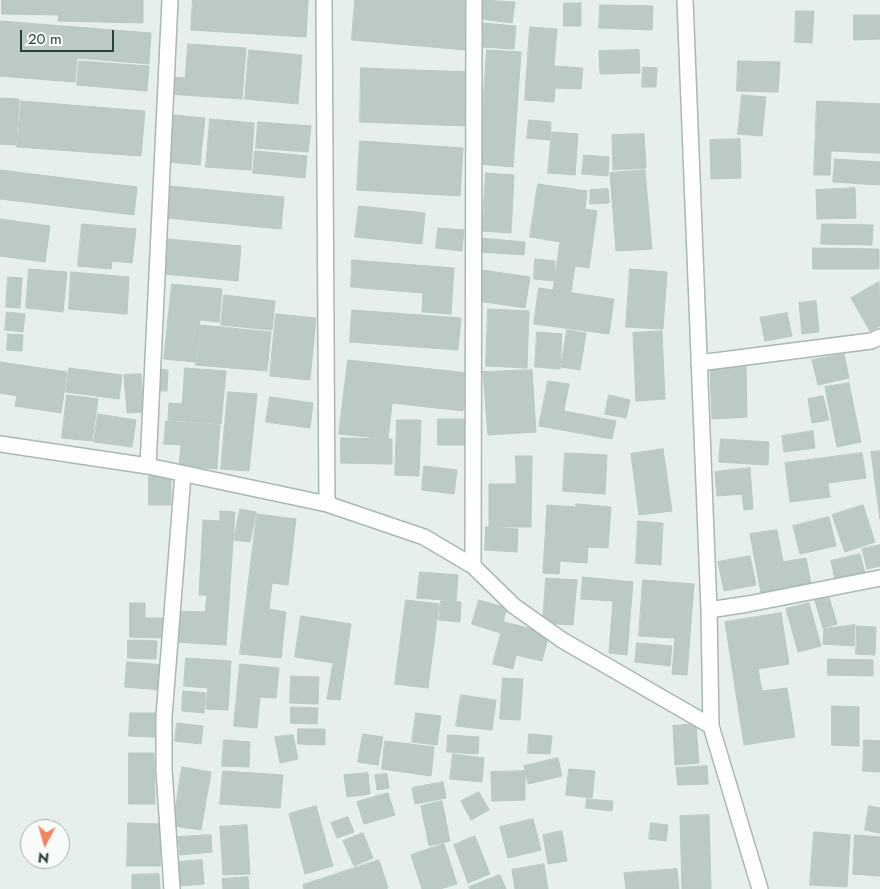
<!DOCTYPE html>
<html>
<head>
<meta charset="utf-8">
<style>
  body { margin:0 }
  #map { position:relative; width:880px; height:889px; overflow:hidden; background:#e6efeb; font-family:Jost,sans-serif }
  canvas { display:block }
  .north { position:absolute; left:20px; top:819px; width:50px; height:50px; box-sizing:border-box; background:#f7fbf9; border:1px solid #a3b1ad; border-radius:50%; rotate:186deg; font-size:14px; font-weight:700; line-height:20px; text-align:center; color:#24423a }
  .north::after { content:''; display:block; margin:auto; width:18px; height:22px; background:#f4845f; clip-path:polygon(50% 0,100% 100%,50% 72%,0 100%) }
  .scale { position:absolute; left:20px; top:30px; width:94px; height:22px; box-sizing:border-box; border:2px solid #24423a; border-top:0; padding-left:6px; font-size:15px; line-height:18px; white-space:nowrap; color:#24423a; -webkit-text-stroke:4px #f7fbf9; paint-order:stroke }
</style>
</head>
<body>
<div id="map">
<canvas width="880" height="889"></canvas>
<div class="north">N</div>
<div class="scale">20 m</div>
</div>
<script>
const g = document.querySelector('canvas').getContext('2d');
g.lineJoin = 'round';
function paint(path, color) {
  g.fillStyle = color;
  g.fill(path, 'evenodd');
}
function strokePath(path, color, width, dash) {
  g.strokeStyle = color;
  g.lineWidth = width;
  g.lineCap = dash ? 'butt' : 'round';
  g.setLineDash(dash || []);
  g.stroke(path);
}
const building = new Path2D(`
  M2,0H143V23L58,21L59,15L2,14Z
  M193,0H308L306,37L191,30Z
  M355,0H471L466,50L352,40Z
  M483,0L515,2L512,23L481,19Z
  M564,3H581V26H564Z
  M600,5L653,6L652,30L599,28Z
  M796,11H814L812,43L795,42Z
  M854,15H880V39L854,40Z
  M0,21L151,33L149,64L77,58L75,82L0,76Z
  M483,23L516,26L514,49L482,47Z
  M530,27L557,29L554,66L583,68L581,89L555,88L554,102L525,100Z
  M188,44L246,48L242,99L168,94L169,77L185,78Z
  M249,50L302,55L298,104L245,99Z
  M487,50L521,52L513,167L479,164Z
  M639,50L640,73L600,74L599,51Z
  M79,61L149,66L147,91L77,85Z
  M738,61L780,62L778,92L737,91Z
  M643,67L657,68L656,87H642Z
  M361,68L470,72L468,126L360,122Z
  M742,95L766,97L762,136L738,134Z
  M0,98L19,99L16,145L0,144Z
  M21,101L145,111L141,156L17,147Z
  M817,101L880,104V153L831,151L830,175H814Z
  M173,115L205,118L200,165L169,162Z
  M210,119L254,123L251,170L206,167Z
  M529,120L551,122L550,140L527,138Z
  M258,122L311,126L308,152L256,148Z
  M552,132L578,134L575,175L548,173Z
  M644,134L646,168L613,170L612,135Z
  M740,139L741,178L711,179L710,140Z
  M360,141L463,148L460,196L357,190Z
  M255,151L307,156L305,178L253,173Z
  M584,155L609,157L608,176L582,174Z
  M835,159L880,162V185L833,182Z
  M0,170L137,187L134,215L0,199Z
  M645,170L652,249L616,251L610,173Z
  M486,173L514,175L511,233L482,231Z
  M538,184L587,191L585,209L597,211L589,268L575,266L571,292L553,290L560,242L530,237Z
  M169,186L284,197L281,229L166,218Z
  M855,188L856,218L817,219L816,190Z
  M608,189L609,203L590,204V190Z
  M359,206L425,213L422,244L355,237Z
  M0,219L50,226L45,262L0,256Z
  M82,224L136,229L132,263L112,261L111,269L78,266Z
  M822,224L873,225L872,245L821,244Z
  M438,228L464,230L462,251L436,248Z
  M481,238L525,242L524,255L480,252Z
  M168,239L241,246L238,281L164,274Z
  M813,248L879,249V269H813Z
  M535,259L555,261L554,281L534,279Z
  M352,260L454,268L451,314L422,312L423,293L351,287Z
  M29,269L67,272L63,312L26,308Z
  M630,269L667,272L663,329L626,327Z
  M482,270L530,277L525,308L478,301Z
  M71,272L129,277L127,314L69,309Z
  M8,277L22,278L20,308L6,307Z
  M879,282L880,326L870,331L851,298Z
  M172,284L222,289L219,322L200,320L195,362L164,359Z
  M539,288L614,299L609,334L534,324Z
  M224,295L275,301L272,330L221,325Z
  M816,301L819,332L802,334L799,303Z
  M488,309L529,311L527,368L486,366Z
  M352,310L461,318L458,350L350,342Z
  M7,312L25,314L23,332L5,330Z
  M787,313L792,336L765,341L760,318Z
  M276,314L316,318L310,380L270,376Z
  M200,325L271,332L267,371L196,365Z
  M567,330L586,333L580,370L561,367Z
  M662,331L665,399L636,401L633,333Z
  M537,332L562,334L560,369L535,367Z
  M8,334L23,335L22,351L7,350Z
  M844,354L849,378L818,385L812,360Z
  M348,360L468,373L463,411L392,403L388,439L339,434Z
  M0,362L67,372L61,413L15,406L17,396L0,393Z
  M746,366L747,417L712,419L710,368Z
  M69,368L122,375L119,399L66,392Z
  M185,368L226,371L221,424L168,420L169,403L182,404Z
  M157,369L168,370L167,391H157Z
  M532,370L536,432L488,435L483,372Z
  M141,374L144,412L127,413L124,375Z
  M548,381L569,384L564,411L616,421L612,439L539,426Z
  M849,383L861,442L837,447L825,387Z
  M228,392L257,394L249,471L221,469Z
  M67,395L98,399L92,441L62,438Z
  M609,395L630,400L626,418L605,414Z
  M823,396L829,420L812,423L808,399Z
  M270,397L313,403L310,428L266,422Z
  M98,414L136,420L132,447L94,442Z
  M438,419H465V445H438Z
  M397,420H421L419,476L395,475Z
  M166,421L220,425L217,469L179,466L181,445L164,444Z
  M813,431L815,448L784,452L782,436Z
  M341,438L392,439V464L341,463Z
  M721,439L769,442L768,465L719,462Z
  M663,449L672,511L639,515L631,454Z
  M880,451V519L871,452Z
  M565,453L607,455L605,494L563,491Z
  M862,453L866,478L828,483L830,497L790,502L785,463Z
  M516,456H532L531,527H489V484H516Z
  M424,466L457,470L454,494L422,490Z
  M750,468L753,509L744,510L742,494L717,496L715,472Z
  M149,475H171V505H149Z
  M576,504L611,507L608,548L588,547L587,563L560,561L559,574L543,573L547,505L576,507Z
  M863,505L875,542L845,552L832,515Z
  M240,509L256,512L250,542L234,540Z
  M220,511L235,512L226,645L175,642L176,611L205,612L207,595H199L203,520L220,521Z
  M257,514L296,519L288,585L272,583L269,609L286,612L281,658L240,654Z
  M829,517L836,546L800,554L793,526Z
  M638,521L663,523L661,565L636,563Z
  M486,527L518,529L517,552L485,550Z
  M777,530L783,562L806,558L811,584L761,593L750,534Z
  M880,545V566L867,569L862,549Z
  M860,554L865,573L835,579L831,561Z
  M750,556L756,585L724,591L718,562Z
  M420,572L458,575L456,601L417,598Z
  M583,577L633,582L627,655L609,653L613,601L581,599Z
  M546,578L577,580L573,625L543,623Z
  M643,580L694,584L687,675L672,674L675,638L639,636Z
  M829,597L837,624L823,628L815,601Z
  M406,600L439,604L428,688L395,684Z
  M479,600L507,608L500,633L472,624Z
  M441,601L461,602L460,622L439,620Z
  M130,603H145V618H164L163,638L130,637Z
  M809,603L821,646L798,652L786,609Z
  M781,613L789,664L758,669L762,691L787,688L795,737L744,745L725,622Z
  M301,616L351,624L340,700L327,699L333,663L295,657Z
  M504,622L549,633L542,661L516,655L513,669L493,664Z
  M855,625L854,646L823,644L824,629Z
  M857,626L876,627L875,655L856,654Z
  M128,640L157,641L156,659L128,658Z
  M637,643L672,646L670,666L635,662Z
  M186,658L231,661L228,710L206,709L208,688L184,686Z
  M828,659L873,660V676L828,675Z
  M127,662L165,665L163,690L125,687Z
  M240,664L279,668L276,698L260,697L257,728L234,726Z
  M291,676L319,677L318,704L290,703Z
  M503,678L523,679L520,720L500,719Z
  M183,691L206,693L204,713L182,711Z
  M461,695L496,700L492,730L456,726Z
  M832,706L859,707V746L832,745Z
  M291,707L318,708L317,724L291,723Z
  M130,713H155V737L129,736Z
  M416,713L441,716L437,745L412,742Z
  M177,723L203,726L201,744L175,741Z
  M696,724L699,763L675,765L673,726Z
  M298,729H325V745L298,744Z
  M363,734L383,737L378,765L358,762Z
  M529,734L552,736L550,754L528,753Z
  M293,735L298,759L280,763L275,737Z
  M448,735L479,737L478,754L447,752Z
  M224,740L250,742L249,767L222,766Z
  M864,740L880,741V772L863,771Z
  M385,741L434,747L431,776L382,769Z
  M129,753H154L155,804H129Z
  M453,754L484,758L482,782L450,779Z
  M558,758L562,776L528,784L524,766Z
  M707,766L708,784L678,785L676,768Z
  M182,767L211,772L201,830L173,826Z
  M569,769L595,771L592,798L566,795Z
  M223,771L283,775L280,808L220,804Z
  M525,771V800L492,801L491,772Z
  M368,773L370,794L347,797L344,775Z
  M387,774L389,788L377,790L375,775Z
  M443,782L446,798L415,804L412,788Z
  M479,792L489,810L471,820L461,801Z
  M388,793L395,815L364,824L357,802Z
  M587,799L613,801L612,811L586,808Z
  M442,801L450,841L429,846L421,806Z
  M316,806L333,866L305,874L289,814Z
  M869,806L880,808V833L865,830Z
  M709,815L711,889H682L680,816Z
  M348,817L354,832L337,838L331,823Z
  M533,819L541,850L508,858L500,827Z
  M128,823L161,824L160,866H127Z
  M651,823L668,825L666,841L649,839Z
  M247,825L250,874L223,875L220,827Z
  M562,831L567,861L548,864L543,835Z
  M814,832L850,835L847,887L810,885Z
  M363,833L373,858L354,866L343,841Z
  M211,835L212,852L180,855L178,837Z
  M855,835L880,837V876L853,874Z
  M475,836L490,874L468,883L454,845Z
  M444,844L457,884L440,889H422L411,855Z
  M202,860L204,884L179,886L177,862Z
  M379,860L388,888L384,889H304L303,885Z
  M544,864L548,889H515L512,870Z
  M677,869L679,889H626L624,873Z
  M159,874L160,889H132V875Z
  M500,875L506,889H470L469,887Z
  M248,877L249,889H223L222,879Z`);
const minor = new Path2D(`
  M324,0L327,504
  M685,0L709,610L711,726L760,889
  M699,363L871,341L880,337
  M0,444L148,466L327,504L424,537L473,566L514,606L562,640L711,726
  M148,466L170,0
  M473,566L474,0
  M709,610L748,604L880,578
  M172,889L164,770V716L183,474`);
paint(building, '#bbcac4');
strokePath(building, '#b8c9c2', 1);
strokePath(minor, '#a8b8b2', 18);
strokePath(minor, '#fff', 15);
</script>
</body>
</html>
